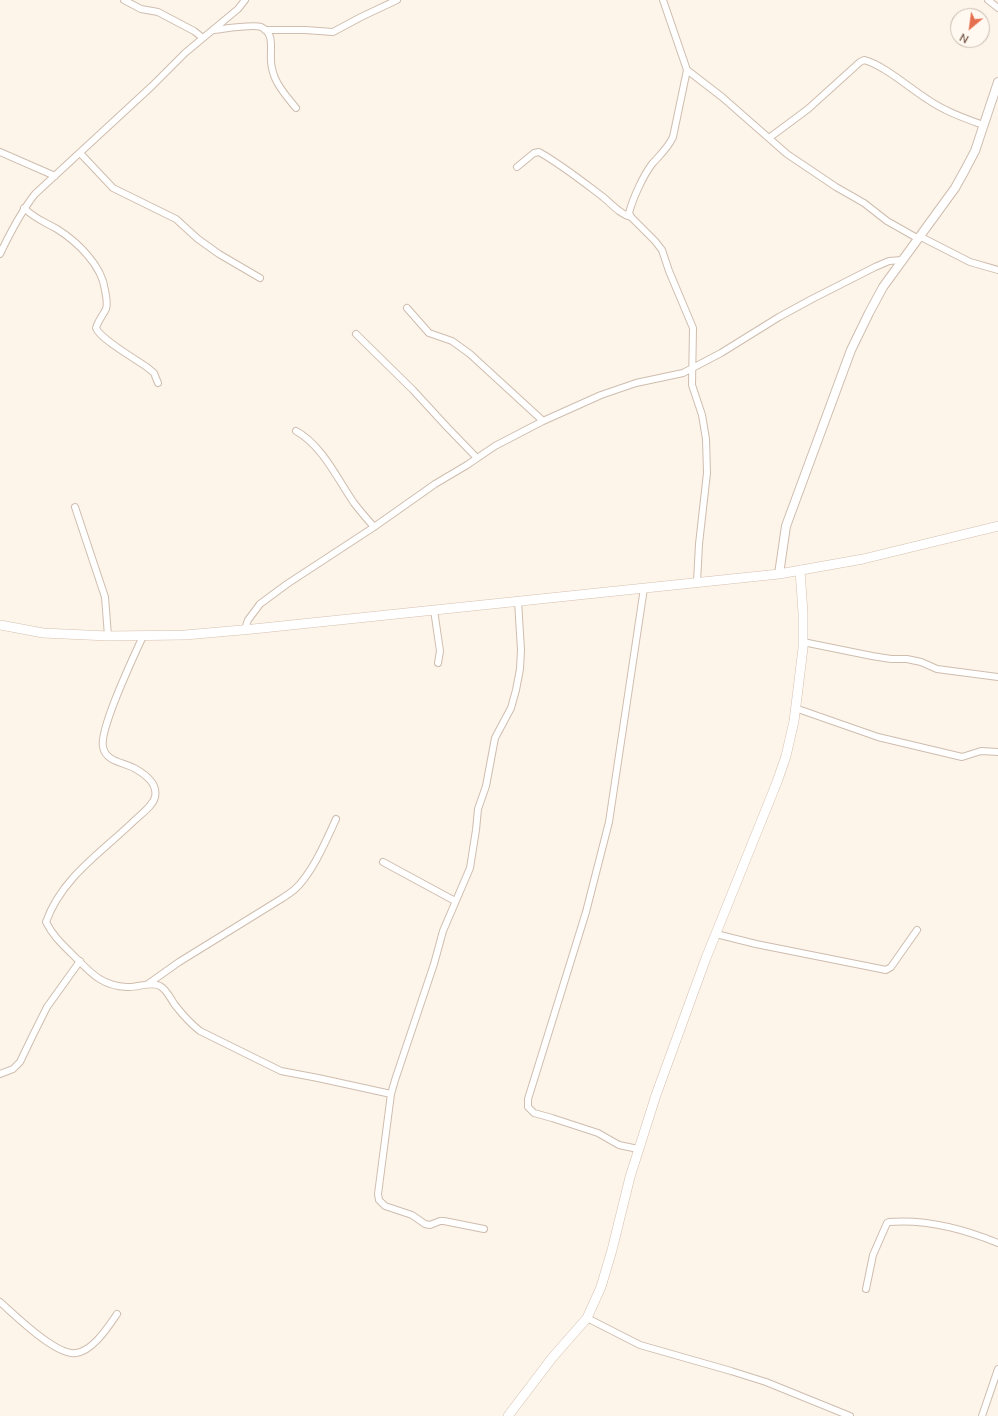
<!DOCTYPE html>
<html>
<head>
<meta charset="utf-8">
<style>
  body { margin:0 }
  #map { position:relative; width:998px; height:1416px; overflow:hidden; background:#fdf5ea; font-family:"Nunito Sans",sans-serif }
  canvas { display:block }
  .north { position:absolute; left:950px; top:8px; width:40px; height:40px; box-sizing:border-box; background:#fff9f1; border:1px solid #c9baaf; border-radius:50%; rotate:209deg; font-size:11px; font-weight:700; line-height:16px; text-align:center; color:#785b4c }
  .north::after { content:''; display:block; margin:auto; width:14px; height:18px; background:#e66f4f; clip-path:polygon(50% 0,100% 100%,50% 72%,0 100%) }
</style>
</head>
<body>
<div id="map">
<canvas width="998" height="1416"></canvas>
<div class="north">N</div>
</div>
<script>
const g = document.querySelector('canvas').getContext('2d');
g.lineJoin = 'round';
function strokePath(path, color, width, dash) {
  g.strokeStyle = color;
  g.lineWidth = width;
  g.lineCap = dash ? 'butt' : 'round';
  g.setLineDash(dash || []);
  g.stroke(path);
}
const minor = new Path2D(`
  M124,0L141,9L158,12L194,31L203,38L238,9L245,0
  M663,0L687,70L722,97L787,154L836,187L864,203L887,221L917,238
  M988,0L998,8
  M213,30C223,29 253,24 261,27C275,33 270,49 271,60C271,66 273,73 275,78C280,90 289,99 296,108
  M265,30H305L333,32L361,17L397,0
  M687,70L673,137C668,148 660,155 652,164C643,176 633,198 629,213L631,217L655,241L662,250L669,271L693,328L692,385L702,415L706,439L707,473L699,544L697,582
  M769,138L808,109L860,62L864,60C882,64 911,89 927,99C944,111 964,118 983,125
  M0,152L55,176
  M80,153L113,188L176,219L198,239L219,254L260,278
  M517,167L534,153L539,152C562,165 582,181 603,197C612,204 619,214 631,217
  M24,208C35,219 45,222 57,229C78,242 102,266 105,290C106,296 108,303 106,309C103,315 98,321 96,328C101,340 136,359 148,368L154,373L158,383
  M919,236L970,262L998,270
  M0,254C10,233 20,213 35,194L152,86L185,53L203,38
  M407,308L429,333L452,341L470,354L543,421
  M356,334L413,390L447,427L477,458
  M296,431C322,445 338,480 354,503C360,511 367,519 374,527
  M75,507L105,597L108,636
  M434,610L440,651L438,663
  M245,629L248,620L260,604L287,584L374,527L435,484L467,465L495,446L543,421L601,395L636,383L683,373L721,353L779,317L812,299L875,267L889,261L902,260
  M143,636C134,656 99,729 103,747C106,762 123,762 134,768C145,774 158,784 155,797C153,806 141,814 135,820C102,852 62,877 46,922C53,936 62,944 73,955C90,972 101,986 127,987C137,988 150,981 160,986C167,990 170,998 175,1005C182,1014 191,1024 200,1031L281,1071L318,1078L391,1094
  M803,642L872,656L891,659H907L921,662L937,669L998,677
  M795,708L878,737L962,757L981,751L998,752
  M383,862L455,901
  M716,934L756,944L886,970L891,967L917,930
  M148,984L179,962L281,899C286,896 290,893 294,890C312,874 326,841 336,819
  M0,1074L13,1069L20,1062L33,1035L47,1007L80,961
  M638,1149L619,1145L598,1133L552,1118L534,1113L528,1107V1099L586,912L609,822L644,588
  M484,1229L444,1221H440L430,1225L425,1224L412,1215L385,1206L379,1200L378,1194L391,1094L395,1080L434,964L443,931L470,868L476,830L478,809L486,786L495,738L511,708L516,690L520,669L521,650L518,601
  M866,1289L873,1255L887,1223L889,1222C926,1219 964,1229 998,1243
  M0,1302C15,1315 56,1356 76,1353C93,1351 108,1327 117,1314
  M587,1318L640,1345L731,1371L766,1382L850,1416
  M982,1416L998,1369`);
const tertiary = new Path2D(`
  M779,574L786,526L851,350L869,313L883,287L955,188L965,170L975,151L998,82`);
const secondary = new Path2D(`
  M0,625L43,633L108,636L185,635L253,629L779,574L863,559L998,526
  M508,1416L552,1358L587,1318L601,1287L612,1250L630,1177L656,1095L706,958L777,782L786,756L794,721L799,681L803,648V613L800,570`);
strokePath(minor, '#cfbdae', 8);
strokePath(tertiary, '#cfbdae', 10);
strokePath(secondary, '#d5bfae', 10);
strokePath(minor, '#fff', 6);
strokePath(tertiary, '#fff', 8);
strokePath(secondary, '#fff', 9);
</script>
</body>
</html>
